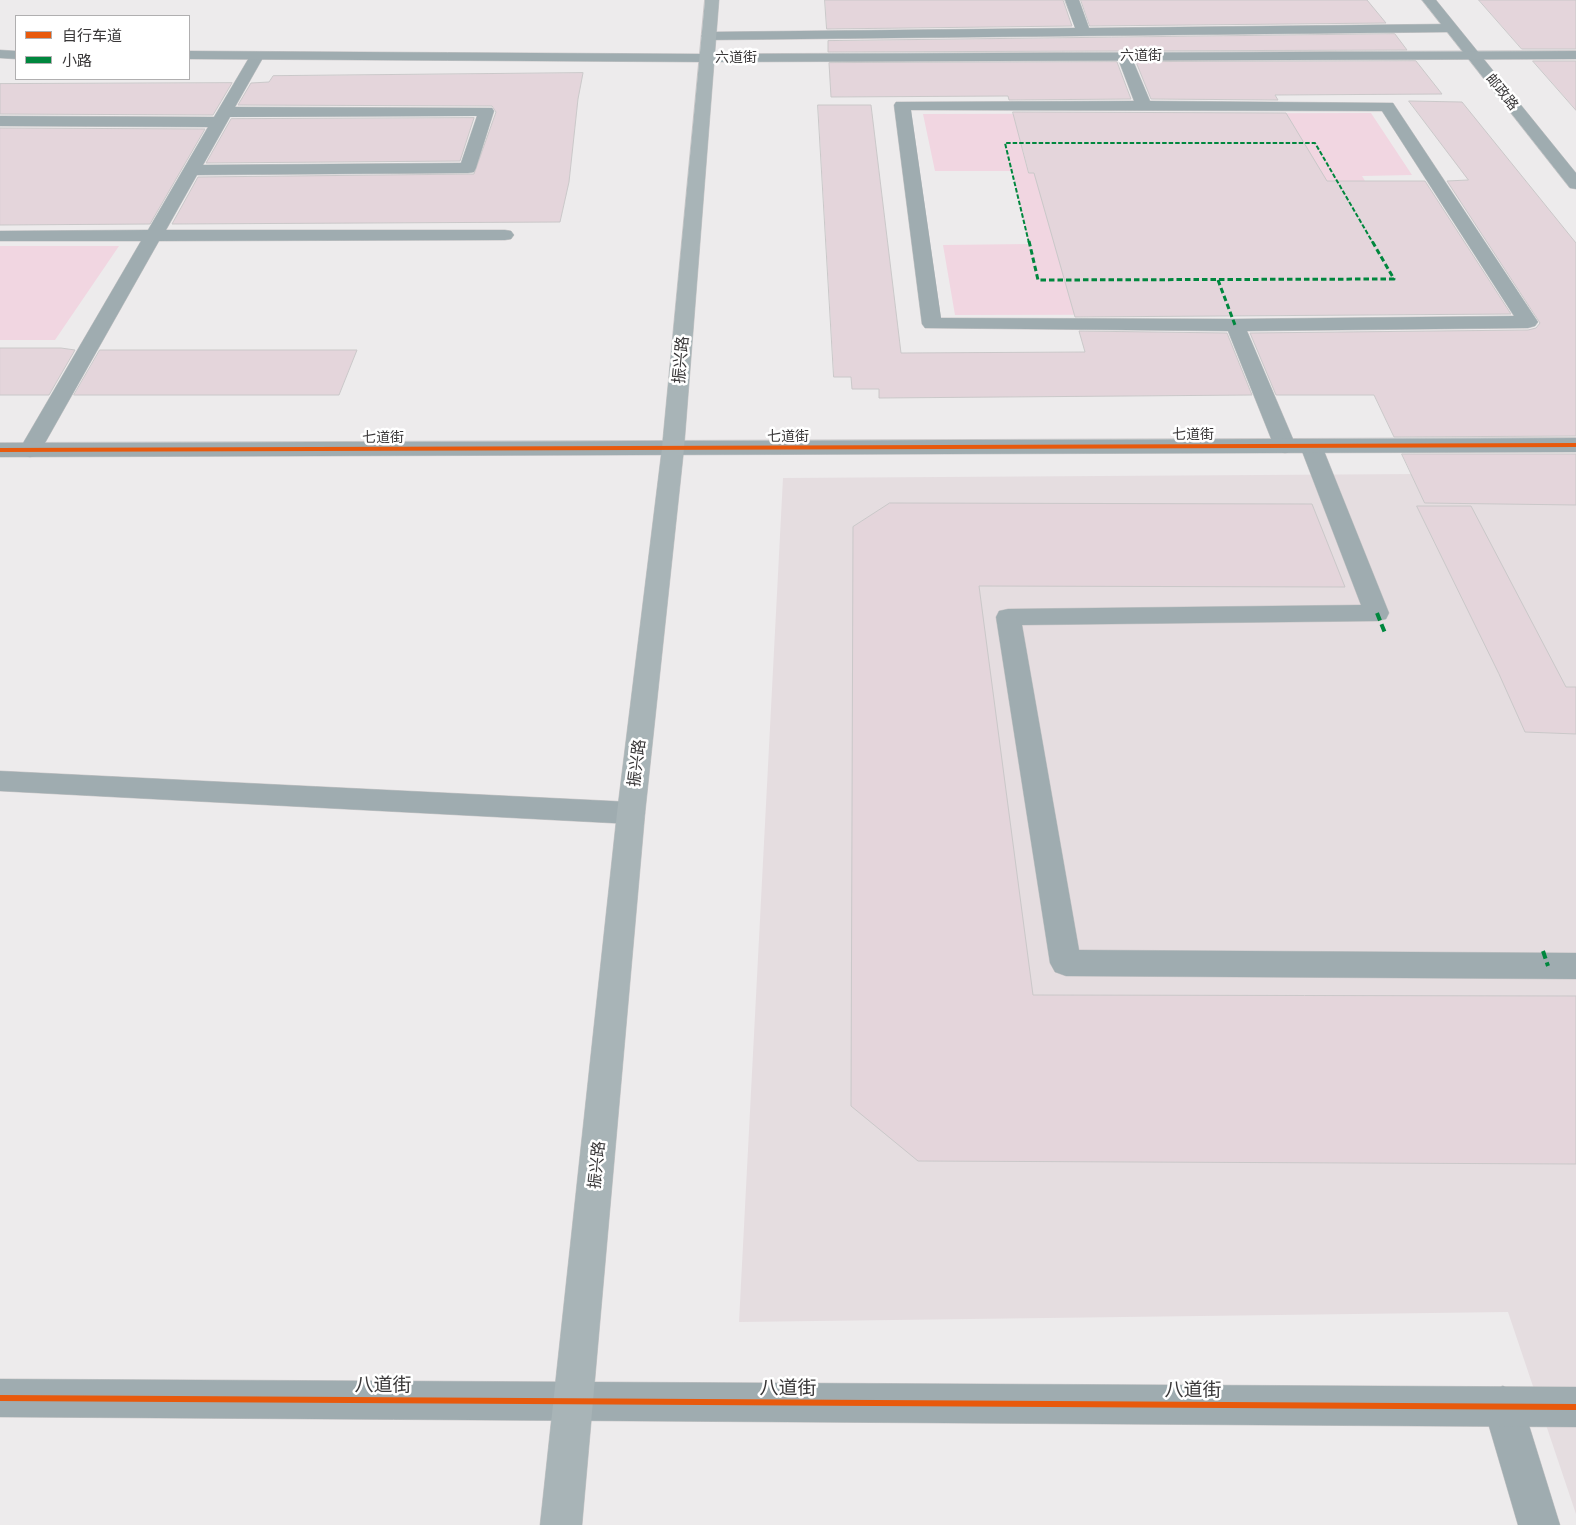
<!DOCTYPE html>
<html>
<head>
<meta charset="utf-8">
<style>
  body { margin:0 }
  #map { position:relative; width:1576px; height:1525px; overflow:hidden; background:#edebec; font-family:"Golos Text","Noto Sans SC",sans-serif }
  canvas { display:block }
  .legend { position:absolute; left:15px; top:15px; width:175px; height:65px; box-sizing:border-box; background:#fff; border:1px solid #b0afb0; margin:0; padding:6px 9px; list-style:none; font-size:15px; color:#3a3839 }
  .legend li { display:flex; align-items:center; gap:10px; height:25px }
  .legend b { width:25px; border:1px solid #b0afb0 }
</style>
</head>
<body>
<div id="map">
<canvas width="1576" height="1525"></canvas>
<ul class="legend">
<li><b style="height:6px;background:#e8590c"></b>自行车道</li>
<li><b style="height:6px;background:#00873e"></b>小路</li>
</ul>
</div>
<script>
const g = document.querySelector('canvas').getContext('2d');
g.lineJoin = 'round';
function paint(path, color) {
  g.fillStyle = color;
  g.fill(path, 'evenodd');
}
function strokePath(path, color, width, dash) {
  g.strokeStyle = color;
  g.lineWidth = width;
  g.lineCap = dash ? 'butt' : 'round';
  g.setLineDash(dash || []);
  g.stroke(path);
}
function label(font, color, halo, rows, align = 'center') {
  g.font = font + ' "Golos Text","Noto Sans SC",sans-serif';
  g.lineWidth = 5;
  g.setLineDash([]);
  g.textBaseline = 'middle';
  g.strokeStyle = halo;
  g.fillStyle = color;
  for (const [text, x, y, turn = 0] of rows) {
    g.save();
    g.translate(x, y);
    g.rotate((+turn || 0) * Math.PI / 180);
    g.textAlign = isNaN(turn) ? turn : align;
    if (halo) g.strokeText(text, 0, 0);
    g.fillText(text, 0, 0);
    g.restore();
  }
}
const built = new Path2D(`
  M1576,473V1514L1508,1312L739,1322L783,478Z`);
const green = new Path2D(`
  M1371,113L1412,175L1362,176L1425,276L1507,314L955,315L943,245L1029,244L1012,171H935L923,114ZM1022,148H1023L1321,172L1029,173Z
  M0,246H119L55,340H0Z`);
const building = new Path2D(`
  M825,0H1063L1072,26L827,29Z
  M1081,0H1367L1386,23L1090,26Z
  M1479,0H1576V49H1522Z
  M1395,34L1407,50L828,52V41Z
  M1416,61L1442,94L1275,95L1278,100L1151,99L1136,62Z
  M1533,61H1576V110Z
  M1117,62L1131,99L1009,100L1008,96L831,97L829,63Z
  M583,73L578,99L569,182L560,222L172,224L198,177L474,174L496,112L492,106L238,105L251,83L269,82L273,76Z
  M232,83L213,115L0,114V84Z
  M1409,101L1462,102L1576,243V436L1394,437L1374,395H1276L1250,333L1528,330L1536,328L1540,323L1447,181L1468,180Z
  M818,105H871L901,353L1085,352L1079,331L1227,333L1252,395L879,398V389H852L851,377H834Z
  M1013,112L1286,113L1327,181H1425L1511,314L1075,317L1034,173H1029Z
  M474,118L460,161L206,163L231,119Z
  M0,128L205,129L150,224L0,225Z
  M0,348H61L75,350L49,395H0Z
  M100,350H357L339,395H74Z
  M1402,454H1576V505L1425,503Z
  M890,503L1312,504L1345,587L979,586L1033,995L1576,996V1164L918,1161L851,1106L853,527Z
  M1417,506H1471L1566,687H1576V734L1525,732L1499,674Z`);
const service = new Path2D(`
  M1065,0H1079L1089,28L1451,24L1458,28L1451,32L708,40L701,36L708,32L1075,28Z
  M257,52L264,56L235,107L492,108L494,111L476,168L474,172L468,173L197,175L166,230H505L511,231L514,235L511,239L505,240L159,241L41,450L38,455L30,457L22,455L19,450L141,241H0V231L148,230L208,127L0,126V116L214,117L250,56ZM477,116L461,163L203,165L230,117Z
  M1124,52L1131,56L1150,101L1393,103L1538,322L1535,326L1528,328L1247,331L1296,446L1293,451L1285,453L1277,451L1274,446L1228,331L925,328L922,324L894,105L896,102L1134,101L1117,56ZM911,110L1382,111L1514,316L1235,319L941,318Z
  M1311,439L1319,441L1322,446L1389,613L1386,619L1377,621L1022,625L1079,950L1576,953V979L1066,976L1055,972L1050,963L996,617L999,611L1008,609L1361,605L1300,446L1303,441Z`);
const minor = new Path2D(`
  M1422,0H1436L1576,173V189L1570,188Z
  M0,50L16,51V59L0,58Z
  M189,51L706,54L713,58L706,62L189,59Z
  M0,771L631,802L641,805L645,813L641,821L631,824L0,791Z
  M1503,1386L1517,1392L1523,1406L1560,1525H1518L1483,1406L1489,1392Z`);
const tertiary = new Path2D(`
  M1576,51V59L706,62L699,58L706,54Z
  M1576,438V452L0,457V443Z
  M0,1379L1576,1387V1427L0,1417Z`);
const secondary = new Path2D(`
  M705,0H719L684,448L645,813L582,1525H540L617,813L662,448Z`);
const quietFar2 = new Path2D(`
  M1029,243L1005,143H1315L1373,243`);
const quietFar1 = new Path2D(`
  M1029,241L1038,280L1394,279L1372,241
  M1218,280L1235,325`);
const quiet = new Path2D(`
  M1377,613L1385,633
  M1543,951L1548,966`);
const cyclewayFar1 = new Path2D(`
  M0,450L1576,445`);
const cycleway = new Path2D(`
  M0,1398L1576,1407`);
const farStreetnames = [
  ["六道街",1141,56],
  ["六道街",736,58],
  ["邮政路",1502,92,51],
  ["七道街",1193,435],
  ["七道街",788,437],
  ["七道街",383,438]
];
const streetNames = [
  ["振兴路",681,360,-85],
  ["振兴路",637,763,-83],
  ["振兴路",597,1165,-84]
];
const nearStreetnames = [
  ["八道街",383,1385],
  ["八道街",788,1388],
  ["八道街",1193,1390]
];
paint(built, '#e5dde0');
paint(green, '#f1d6e1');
paint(building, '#e4d5db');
strokePath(building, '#cac8c9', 1);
strokePath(service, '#c9c7c8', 1);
strokePath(minor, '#c9c7c8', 1);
strokePath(tertiary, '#c9c7c8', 1);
strokePath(secondary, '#c9c7c8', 1);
paint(service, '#9facb0');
paint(minor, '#9facb0');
paint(tertiary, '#9facb0');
paint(secondary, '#a8b4b7');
strokePath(quietFar2, '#00873e', 2, [4.5, 2]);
strokePath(quietFar1, '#00873e', 3, [5.5, 3]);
strokePath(quiet, '#00873e', 4, [8, 4]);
strokePath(cyclewayFar1, '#e8590c', 4);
strokePath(cycleway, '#e8590c', 6);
label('14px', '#3a3839', '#fff', farStreetnames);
label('16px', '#3a3839', '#fff', streetNames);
label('19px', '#3a3839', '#fff', nearStreetnames);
</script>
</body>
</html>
